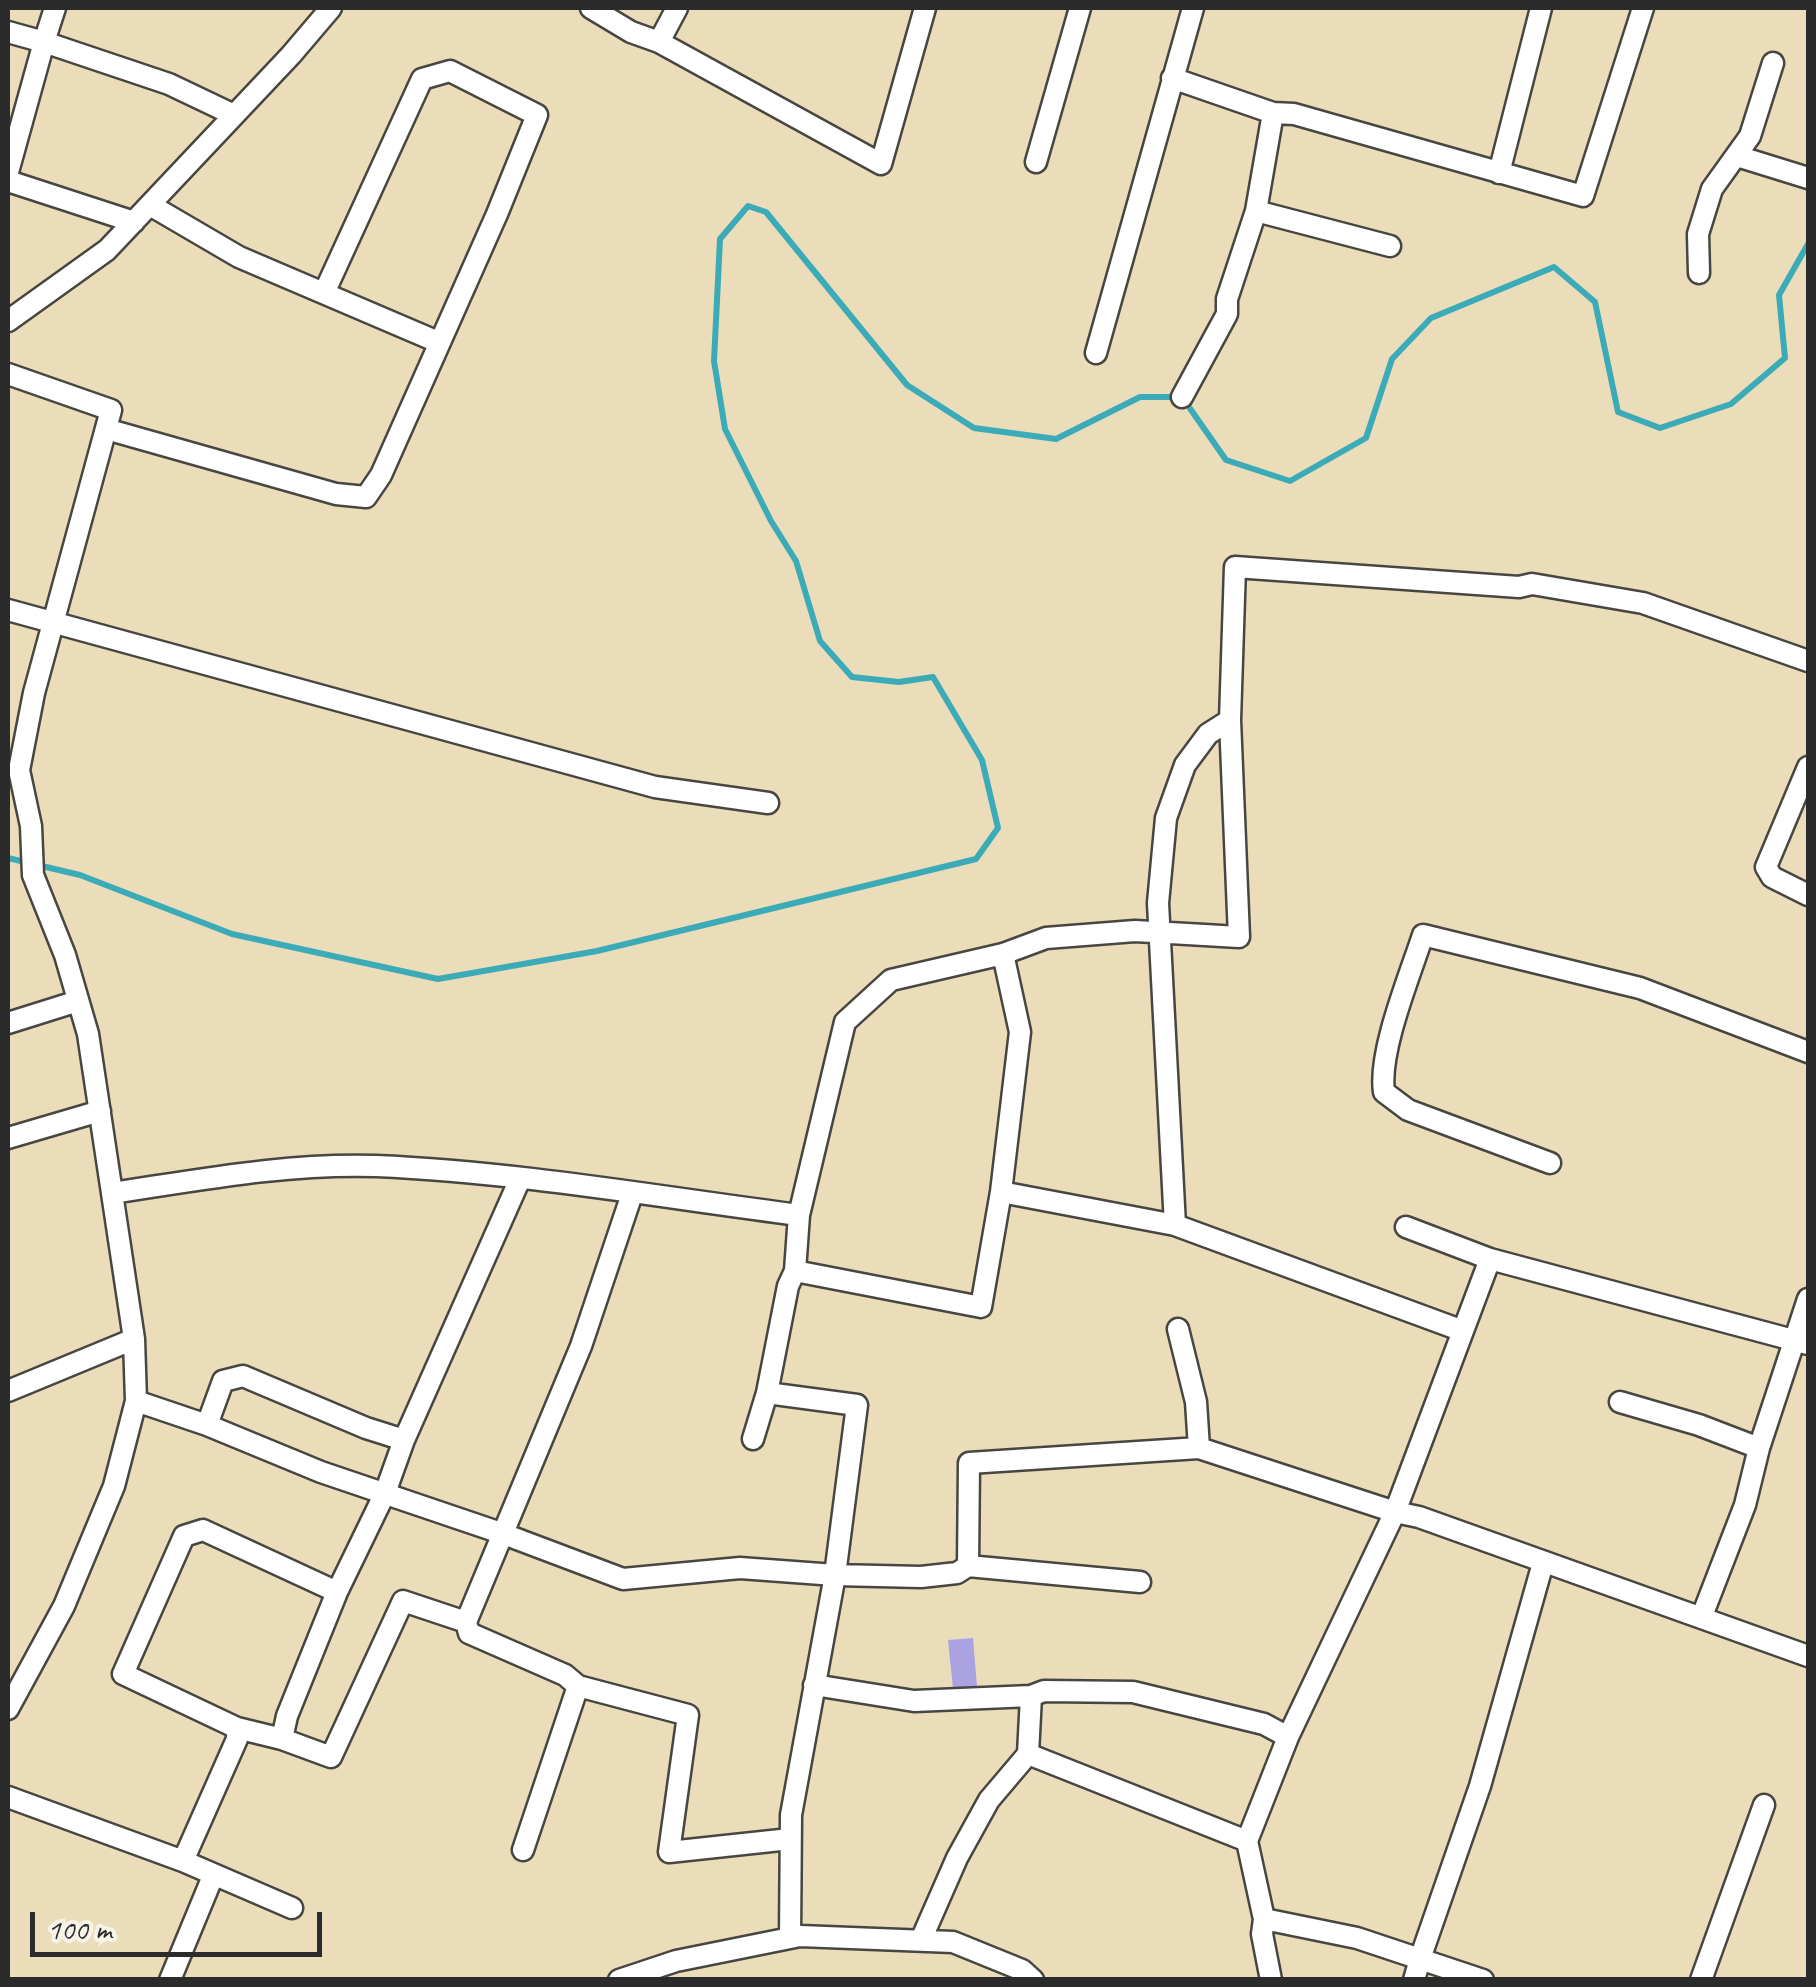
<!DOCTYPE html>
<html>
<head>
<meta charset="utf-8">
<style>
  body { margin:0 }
  #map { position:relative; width:1816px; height:1987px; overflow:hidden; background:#ecddba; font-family:Caveat,sans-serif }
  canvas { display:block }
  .frame { position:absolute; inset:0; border:10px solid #2b2b2b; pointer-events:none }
  .scale { position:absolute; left:30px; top:1912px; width:292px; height:45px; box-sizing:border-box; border:5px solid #2b2b2b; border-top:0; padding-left:12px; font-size:30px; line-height:35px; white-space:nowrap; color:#2b2b2b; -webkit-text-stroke:8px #f7f3e8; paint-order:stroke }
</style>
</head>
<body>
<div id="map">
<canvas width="1816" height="1987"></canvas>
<div class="frame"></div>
<div class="scale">100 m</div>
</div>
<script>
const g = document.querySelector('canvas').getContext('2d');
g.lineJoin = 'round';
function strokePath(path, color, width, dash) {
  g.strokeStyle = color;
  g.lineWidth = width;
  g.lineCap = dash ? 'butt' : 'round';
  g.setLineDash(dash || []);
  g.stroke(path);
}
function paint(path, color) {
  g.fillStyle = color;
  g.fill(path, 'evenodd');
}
const stream = new Path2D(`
  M8,858L80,875L232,934L438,979L597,951L976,859L998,828L982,760L933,677L899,682L852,677L820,641L796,561L771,521L725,429L714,361L720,239L748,206L766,212L907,385L974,428L1056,439L1140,397H1182L1226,460L1290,481L1366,438L1392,359L1431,318L1554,267L1595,302L1618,412L1660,428L1731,404L1785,358L1779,295L1808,244`);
const building = new Path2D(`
  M973,1638L977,1687L953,1689L948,1640Z`);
const minor = new Path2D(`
  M55,8L44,42L169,84L234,115
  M591,8L631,32L659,42L881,164L925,8
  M8,32L44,42L8,172
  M659,42L677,8
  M1172,78L1273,113L1294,114L1583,196L1643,8
  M1737,156L1808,178
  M1036,162L1080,8
  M1499,173L1541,8
  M8,181L134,222
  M150,205L239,257L438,342
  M1256,211L1390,246
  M1699,273L1698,234L1712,189L1750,136L1773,63
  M8,321L107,250L291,55L331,8
  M1096,353L1193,8
  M8,374L111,410L34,693L19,770L31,826L33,875L65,955L88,1034L134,1339L136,1401L114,1486L64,1606L8,1709
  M1182,397L1227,314V299L1256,211L1273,113
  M106,429L336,494L366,497L381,475L497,214L537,115L450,71L422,79L324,293
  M8,610L655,787L768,803
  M1808,767L1766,867L1772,877L1808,895
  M8,1023L78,1001
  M8,1138L100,1111
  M1550,1163L1408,1110L1384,1092C1378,1052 1410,975 1423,935L1640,988L1808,1052
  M1001,1192L1175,1225L1158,903L1166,818L1185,765L1208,734L1230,720
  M112,1193C199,1180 288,1163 376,1166C518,1172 659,1197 799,1215
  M632,1194L581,1346L466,1622L469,1633L565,1675L578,1686L688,1715L669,1852L790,1839
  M1175,1225L1463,1331
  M1406,1227L1490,1259L1808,1344
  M795,1271L981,1307L1001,1192L1020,1032L1003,954
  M8,1391L134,1339
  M767,1393L857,1405L835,1575L791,1815L790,1938
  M136,1401L207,1425L321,1472L501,1533L623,1579L740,1568L835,1575L921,1577L957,1573L968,1566L1140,1582
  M1620,1402L1699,1425L1759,1448
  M207,1425L223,1381L243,1376L366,1428L404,1440
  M753,1439L767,1393L788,1286L795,1271L799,1215L845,1022L891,980L1003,954L1046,938L1135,931L1239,937L1230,720L1235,567L1519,587L1532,584L1643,603L1808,661
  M1199,1448L1395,1512L1419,1517L1808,1656
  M968,1566L969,1463L1199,1448L1196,1402L1178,1329
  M337,1592L203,1530L184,1536L123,1674L237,1728L282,1739L331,1757L403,1601L466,1622
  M1702,1616L1745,1505L1759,1448L1808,1299
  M814,1685L914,1701L1031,1696L1044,1691L1133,1692L1264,1724L1288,1737
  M282,1739L287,1716L337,1592L385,1493L404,1440L520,1179
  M1028,1754L1247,1841
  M8,1797L183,1861L292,1908
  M523,1850L578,1686
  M183,1861L237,1739V1728
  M1264,1919L1357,1938L1420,1959L1414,1980
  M921,1940L957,1858L989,1800L1028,1754L1031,1696
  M170,1980L213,1876
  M619,1980L676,1961L800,1936L953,1942L1022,1970L1033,1980
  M1271,1980L1262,1934L1264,1919L1247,1841L1288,1737L1395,1512L1490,1259
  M1483,1980L1420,1959L1480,1786L1543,1563
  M1701,1980L1764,1805`);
strokePath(stream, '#3babb8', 6);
paint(building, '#aba2e1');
strokePath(minor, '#484640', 25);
strokePath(minor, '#fff', 20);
</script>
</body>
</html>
